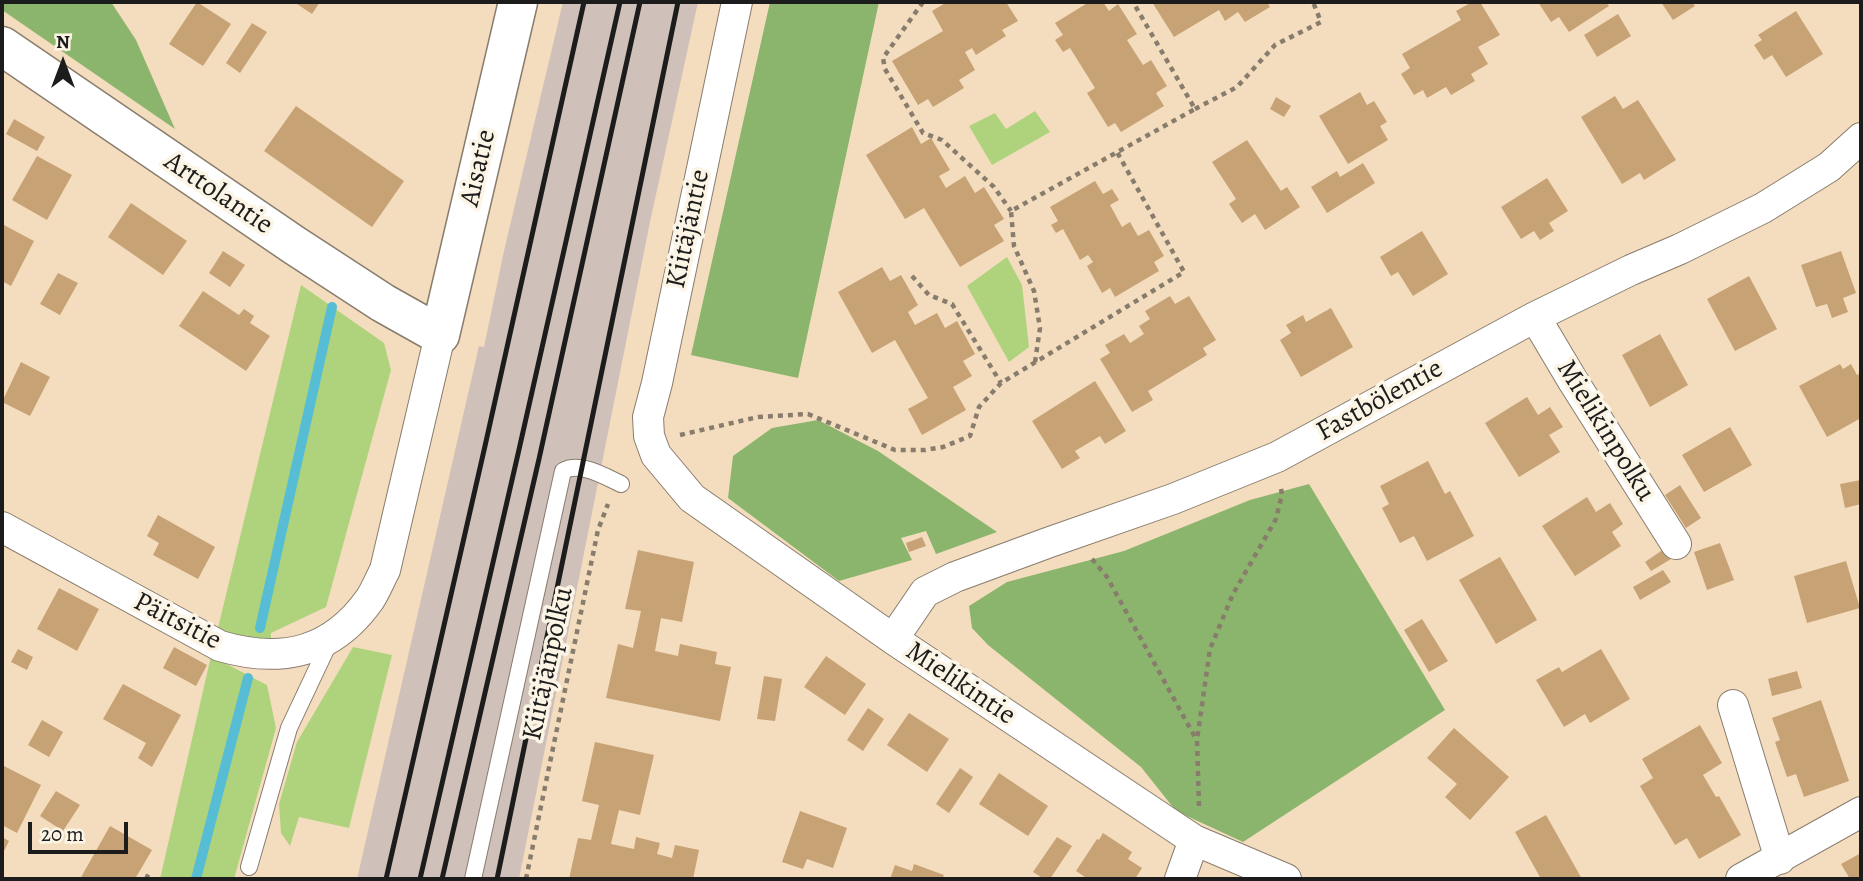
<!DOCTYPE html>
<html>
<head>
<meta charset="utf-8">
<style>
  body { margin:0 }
  #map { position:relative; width:1863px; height:881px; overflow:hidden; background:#f4ddbe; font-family:Alegreya,serif }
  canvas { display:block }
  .frame { position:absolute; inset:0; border:4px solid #1c1c1c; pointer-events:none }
  .north { position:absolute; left:28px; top:28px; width:70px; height:70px; -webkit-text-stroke:5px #fcf5e5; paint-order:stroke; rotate:0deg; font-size:19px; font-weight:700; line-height:28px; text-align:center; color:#1c1c1c }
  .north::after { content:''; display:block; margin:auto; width:24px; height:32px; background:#1c1c1c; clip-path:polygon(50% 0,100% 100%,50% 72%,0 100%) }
  .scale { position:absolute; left:28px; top:822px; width:100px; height:32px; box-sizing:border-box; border:4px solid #1c1c1c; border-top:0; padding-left:9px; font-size:21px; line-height:24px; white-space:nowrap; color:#1c1c1c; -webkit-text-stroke:5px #fcf5e5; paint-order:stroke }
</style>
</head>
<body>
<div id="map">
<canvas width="1863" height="881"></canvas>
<div class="frame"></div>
<div class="north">N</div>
<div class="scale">20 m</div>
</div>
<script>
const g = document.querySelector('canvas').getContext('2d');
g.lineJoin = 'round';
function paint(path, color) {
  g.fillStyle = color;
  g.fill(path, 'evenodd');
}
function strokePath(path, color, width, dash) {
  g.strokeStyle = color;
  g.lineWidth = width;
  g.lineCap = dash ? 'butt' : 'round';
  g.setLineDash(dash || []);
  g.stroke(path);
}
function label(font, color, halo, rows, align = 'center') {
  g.font = font + ' Alegreya,serif';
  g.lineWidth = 7;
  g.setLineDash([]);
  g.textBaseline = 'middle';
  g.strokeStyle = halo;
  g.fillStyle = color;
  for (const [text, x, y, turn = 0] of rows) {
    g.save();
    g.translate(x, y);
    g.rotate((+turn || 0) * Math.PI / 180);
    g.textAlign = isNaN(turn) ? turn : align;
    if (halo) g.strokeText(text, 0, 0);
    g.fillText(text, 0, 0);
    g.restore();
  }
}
const industrial = new Path2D(`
  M563,2H698L650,222L519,879H357L479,346L484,347L504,251Z`);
const green = new Path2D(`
  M1035,111L1050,132L992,165L969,126L995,113L1006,129Z
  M1007,257L1022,285L1029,347L1009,362L967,286Z
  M301,285L384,343L391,370L326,607L271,633V647L217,632Z
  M353,647L392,655L349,828L299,817L290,846L281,833L279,804L297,742Z
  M211,656L267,685L276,728L234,879H160Z`);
const forest = new Path2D(`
  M2,2H111L136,40L175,129L2,10Z
  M770,2H879L798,378L691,355Z
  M818,420L878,451L997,532L936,554L926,531L901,538L912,560L839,581L728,498L733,456L772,428Z
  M1309,484L1445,710L1243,842L1176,811L1141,767L988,645L972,628L969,606L1007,582L1124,551L1250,500Z`);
const stream = new Path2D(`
  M260,628L332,307
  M196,879L248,678`);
const building = new Path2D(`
  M197,2L231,24L203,66L169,44Z
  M294,2H320L312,14Z
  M947,2H1006L1018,21L1002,30L1006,36L976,55L972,48L965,52L975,70L959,80L964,88L933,107L928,99L918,105L892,61L943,31L932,11Z
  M1089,2H1103L1109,11L1118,4L1137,34L1127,40L1143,65L1151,60L1167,86L1156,93L1164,106L1121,132L1115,123L1108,127L1087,93L1095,88L1070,48L1063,52L1055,40L1063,35L1055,23Z
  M1152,2H1267L1270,7L1245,22L1238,12L1225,21L1219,10L1174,37Z
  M1472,2H1480L1500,35L1478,47L1488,64L1471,74L1475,81L1451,95L1446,87L1427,98L1423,90L1414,95L1401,74L1410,68L1402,54L1461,20L1456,11Z
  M1538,2H1606L1609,6L1569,32L1559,17L1551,22Z
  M1661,2H1692L1695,6L1673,20Z
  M1796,11L1823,54L1786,77L1772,55L1764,60L1754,45L1762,40L1758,35Z
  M1618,14L1631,36L1597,57L1584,35Z
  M252,23L267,32L240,73L226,63Z
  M1360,92L1367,105L1374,101L1387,122L1380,126L1388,140L1348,164L1319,116Z
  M1615,96L1623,109L1638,100L1676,160L1644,180L1640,173L1622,184L1581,117Z
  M1276,97L1291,106L1284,117L1270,109Z
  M296,106L404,181L372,227L264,151Z
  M14,119L45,137L37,151L6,134Z
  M912,127L921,144L931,138L950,170L939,176L946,188L965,176L975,193L984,187L1004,219L994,225L1004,241L960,267L924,208L905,219L866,155Z
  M1247,140L1281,191L1287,187L1300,207L1265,230L1255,214L1242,223L1229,204L1236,199L1212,162Z
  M37,156L72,175L47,220L12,200Z
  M1363,163L1375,183L1327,213L1311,187L1337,171L1340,177Z
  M1547,178L1568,211L1549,223L1554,231L1540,240L1534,231L1521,239L1501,207Z
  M1095,181L1103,194L1112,189L1119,200L1110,205L1122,227L1130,222L1138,236L1149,230L1164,256L1154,262L1159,271L1115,297L1110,288L1102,293L1087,266L1093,262L1088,255L1080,260L1063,229L1056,233L1051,225L1058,221L1050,207Z
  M131,203L187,241L163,275L108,237Z
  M2,224L34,241L11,286L2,281Z
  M1422,231L1448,274L1413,296L1398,272L1391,276L1380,257Z
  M223,251L245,265L230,287L209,273Z
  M1841,251L1856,293L1843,298L1848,312L1832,318L1827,304L1816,307L1801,265Z
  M882,267L890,281L901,275L918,305L908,312L915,325L937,313L945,328L957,321L975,354L963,361L972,376L953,387L966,410L922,435L908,409L928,398L895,340L872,353L838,292Z
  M58,273L78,283L60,315L40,304Z
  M1749,276L1777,329L1735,351L1707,299Z
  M203,291L239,315L244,309L254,316L250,323L270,336L246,371L179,326Z
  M1170,296L1175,304L1189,296L1216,340L1203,348L1207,355L1148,391L1153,400L1132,412L1100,359L1110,353L1105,345L1124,334L1130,343L1144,334L1139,326L1150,319L1145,311Z
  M1331,308L1353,347L1301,377L1280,340L1291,333L1286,325L1303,315L1306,322Z
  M1660,334L1688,385L1650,407L1622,355Z
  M21,362L50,377L30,416L2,402Z
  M1840,364L1843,369L1851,364L1857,375L1861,373V418L1827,437L1799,386Z
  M1095,381L1126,431L1105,444L1100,436L1075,451L1080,458L1062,469L1032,421Z
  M1527,397L1538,415L1550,407L1563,427L1549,435L1560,452L1519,477L1485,423Z
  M1730,427L1752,465L1704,492L1682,455Z
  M1428,461L1445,494L1450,491L1474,536L1427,561L1414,536L1400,543L1382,508L1389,504L1380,486Z
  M1861,480V504L1845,508L1840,484Z
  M1680,485L1701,518L1686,528L1665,495Z
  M1587,497L1596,512L1610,503L1623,524L1612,532L1621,546L1575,576L1542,526Z
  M158,515L215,547L198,579L153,555L159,543L147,536Z
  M922,537L926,546L909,552L906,543Z
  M1720,543L1734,580L1707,590L1694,552Z
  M1664,549L1671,559L1651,571L1645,562Z
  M638,550L694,562L682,622L661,618L655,651L678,656L680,644L717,652L715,664L731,667L720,721L606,698L618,644L633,648L641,611L625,609Z
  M1500,557L1537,620L1496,644L1459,580Z
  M1846,561L1860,608L1807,623L1794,576Z
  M1663,570L1671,582L1640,600L1633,587Z
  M59,588L99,609L77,651L37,629Z
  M1422,619L1448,661L1429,672L1404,630Z
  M174,647L207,665L196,686L163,668Z
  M18,649L33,657L27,670L11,662Z
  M1601,649L1630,699L1590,723L1585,714L1564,727L1536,680L1559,667L1562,672Z
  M826,656L866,684L845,715L804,687Z
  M1797,671L1802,688L1772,696L1768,679Z
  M764,676L782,679L775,721L757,719Z
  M123,684L181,715L152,767L138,758L146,743L103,719Z
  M1821,700L1849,781L1804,797L1796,774L1787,777L1775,742L1780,740L1772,718Z
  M868,708L884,719L863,751L847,740Z
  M909,713L949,739L927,772L887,745Z
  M42,720L63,732L49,757L28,745Z
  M1700,725L1722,763L1703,775L1716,797L1719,796L1741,835L1699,859L1687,838L1675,845L1640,786L1653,778L1642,759Z
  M1454,728L1509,777L1470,820L1445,797L1457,784L1427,758Z
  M595,742L654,755L640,815L619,810L611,844L634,849L636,837L660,843L657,854L672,858L675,845L699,850L693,879H569L578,838L591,840L599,805L582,801Z
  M2,765L41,785L17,833L2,825Z
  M960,768L973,777L949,813L936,804Z
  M999,773L1048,806L1028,836L979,804Z
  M56,791L80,805L63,831L40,816Z
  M800,811L847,828L833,868L807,859L803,869L782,862Z
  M1546,815L1582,879H1541L1515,832Z
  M110,826L152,850L135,879H80Z
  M1103,833L1132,852L1128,859L1142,868L1135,879H1088L1076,871L1097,839L1099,840Z
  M2,837L9,841L2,855Z
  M1057,837L1072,846L1050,879H1044L1033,872Z
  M1861,853V879H1850L1841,864Z
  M914,864L944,875L942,879H890L895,865L912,871Z`);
const path = new Path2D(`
  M923,2L883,58L885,69L923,133L942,140L994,187L1011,211
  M1195,109L1237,87L1275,45L1321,22L1313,2
  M912,276L929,295L952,304L1001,383
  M1035,362L1040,328L1034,291L1014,246L1011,211L1195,109L1133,2
  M680,435L758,417L808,414L895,450H925L943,447L970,436L979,407L1001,383L1184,272L1117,152
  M1092,559L1107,577L1196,739
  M1199,806L1197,740L1210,649L1233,594L1276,519L1282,494L1281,489
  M146,879L149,873
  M526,879L598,530L608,504`);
const service = new Path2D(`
  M249,867L289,728L330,641
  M473,879L563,471C580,461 606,477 621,484`);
const minor = new Path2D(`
  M737,2L657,383L648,417L649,436L656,455L692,498L893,639L1194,840L1286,879
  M1535,317L1573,381L1676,544
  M2,527L220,646C282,664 332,653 370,599C376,590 380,579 385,570L440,335
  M893,639L925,592L955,577L1050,542L1173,499L1277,457L1535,317L1631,270L1680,249L1763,208L1829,167L1861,138
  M1733,705L1780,859
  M1180,879L1194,840
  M1741,879L1861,812`);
const tertiary = new Path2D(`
  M2,46L294,245L383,303L440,335L518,2`);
const rail = new Path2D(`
  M386,879L485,446L584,2
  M420,879L518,454L620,2
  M442,879L539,459L640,2
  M497,879L678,2`);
const streetNames = [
  ["Aisatie",479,168,-77],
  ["Arttolantie",218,194,34],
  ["Kiitäjäntie",689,229,-78],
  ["Fastbölentie",1380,401,-29],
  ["Mielikinpolku",1605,431,58],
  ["Päitsitie",177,622,27],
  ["Kiitäjänpolku",549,664,-78],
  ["Mielikintie",960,684,34]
];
paint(industrial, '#cfc0ba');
paint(green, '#afd37c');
paint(forest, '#8bb56c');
strokePath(stream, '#57bdd4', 10);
paint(building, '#c7a274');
strokePath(service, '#887c6d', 18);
strokePath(minor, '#887c6d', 32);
strokePath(tertiary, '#887c6d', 41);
strokePath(path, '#887c6d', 4.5, [5, 5]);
strokePath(service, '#fff', 16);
strokePath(minor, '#fff', 30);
strokePath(tertiary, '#fff', 38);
strokePath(rail, '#1c1c1c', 5);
label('28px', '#1c1c1c', '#fcf5e5', streetNames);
</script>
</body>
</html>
